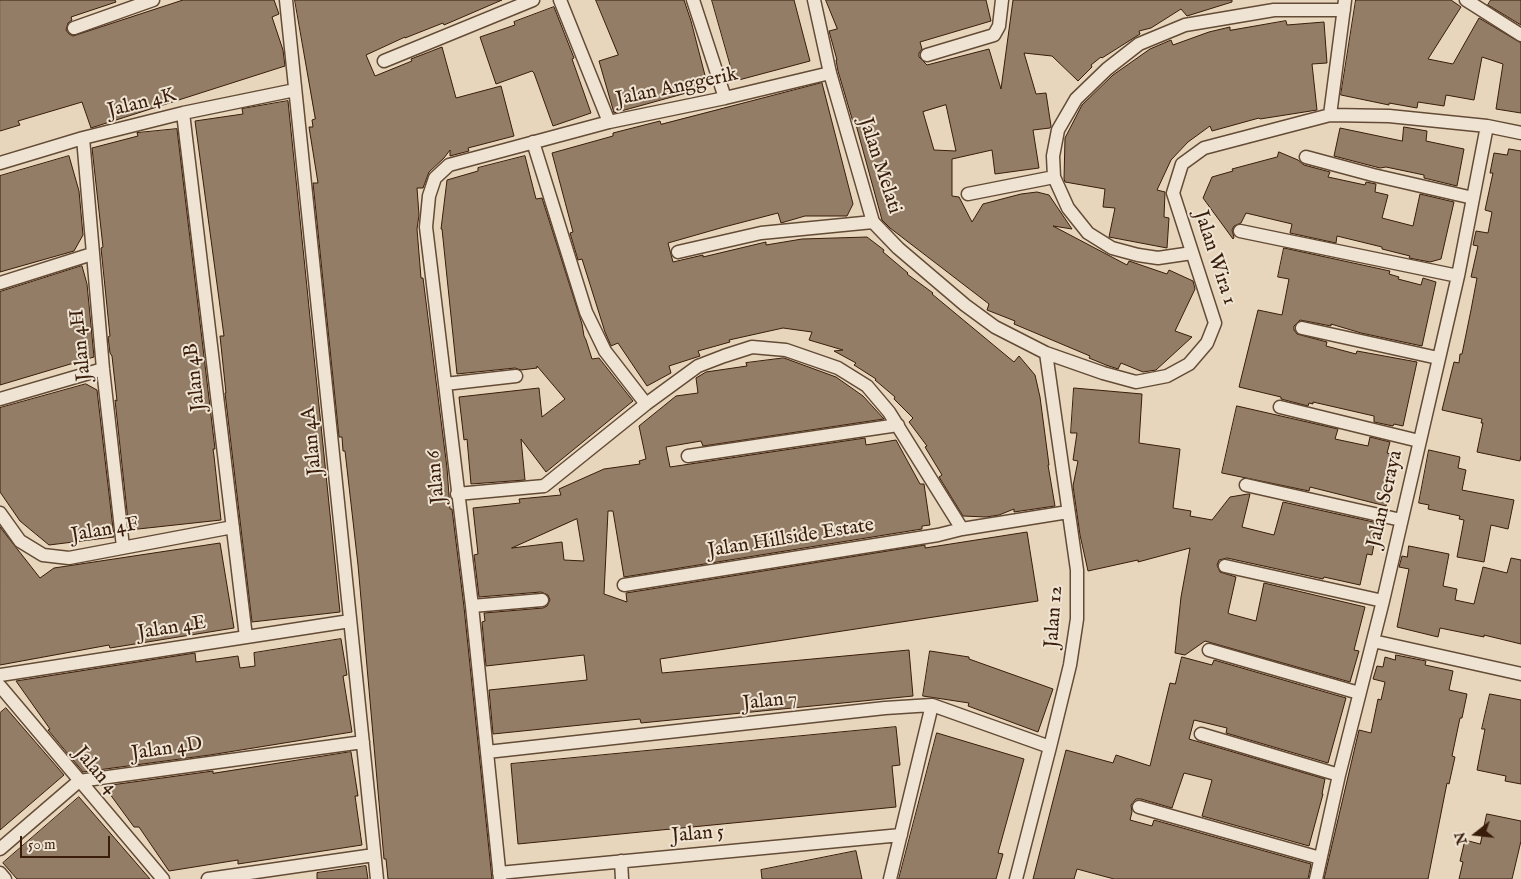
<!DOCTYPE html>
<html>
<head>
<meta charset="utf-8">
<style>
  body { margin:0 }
  #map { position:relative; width:1521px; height:879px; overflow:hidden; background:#e7d6bc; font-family:"IM FELL English",serif }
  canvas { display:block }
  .north { position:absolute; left:1451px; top:809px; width:50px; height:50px; -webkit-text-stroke:4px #efe4d3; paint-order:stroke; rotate:254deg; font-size:14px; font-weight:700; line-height:20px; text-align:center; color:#391d0a }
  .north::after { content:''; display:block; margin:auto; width:18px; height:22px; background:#391d0a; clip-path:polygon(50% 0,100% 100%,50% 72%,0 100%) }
  .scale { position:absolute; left:20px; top:836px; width:90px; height:22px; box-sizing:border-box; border:2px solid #391d0a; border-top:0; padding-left:6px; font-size:15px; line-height:18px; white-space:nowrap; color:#391d0a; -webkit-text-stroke:4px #efe4d3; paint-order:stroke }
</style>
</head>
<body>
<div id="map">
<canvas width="1521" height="879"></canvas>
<div class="north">N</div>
<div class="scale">50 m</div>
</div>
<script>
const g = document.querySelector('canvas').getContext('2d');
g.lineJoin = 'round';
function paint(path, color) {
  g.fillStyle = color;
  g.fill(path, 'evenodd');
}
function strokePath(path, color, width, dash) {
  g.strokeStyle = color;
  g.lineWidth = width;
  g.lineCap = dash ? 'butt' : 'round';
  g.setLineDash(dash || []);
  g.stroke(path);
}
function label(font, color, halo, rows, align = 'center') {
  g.font = font + ' "IM FELL English",serif';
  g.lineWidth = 4;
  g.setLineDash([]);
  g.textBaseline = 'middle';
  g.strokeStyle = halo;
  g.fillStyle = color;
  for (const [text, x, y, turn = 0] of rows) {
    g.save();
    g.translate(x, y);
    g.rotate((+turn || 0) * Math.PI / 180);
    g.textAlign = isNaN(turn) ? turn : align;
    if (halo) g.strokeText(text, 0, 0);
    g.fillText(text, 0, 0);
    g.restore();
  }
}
const building = new Path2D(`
  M0,0H115L116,2L71,17L72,20L68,23L66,30L69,34L73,36L183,0H274L279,14L272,17L283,50L285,66L91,128L82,102L18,121L20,125L0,131Z
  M295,0H502L444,25L443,23L405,38V37L366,55L375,76L412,61L411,59L442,47L456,98L501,86L514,136L468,148L469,151L450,156V150L444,158L429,172L423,188H417L419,215L417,229L421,278H423L447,468L450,509H452L464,607L492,879H388L386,859H384L358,565L345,451H343L342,437H339L313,183H318L309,127H313L312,120L315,119Z
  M596,0H684L691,21L708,87L614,113L599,61L618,55Z
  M712,0H794L810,61L735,81Z
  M826,0H986L991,21L920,42L922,49L919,53V57L927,65L989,49L1001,89L1013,0H1232V2L1187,16L1181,9L1151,28L1139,31L1140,34L1102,58L1101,57L1091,65L1092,67L1078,81L1052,56L1024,53L1036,94L1046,93L1051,126L1050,128L1033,130L1039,168L995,174L992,150L952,159V196L959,197L972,222L983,204L1021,194L1037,192L1049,195L1072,229L1053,226L1127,265L1129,261L1167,274L1169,270L1193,281L1195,289L1175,331L1192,337L1156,370L1143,372L1121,363L1118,369L1106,365L1089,358L1090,356L1014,324L1015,321L987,310L989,304L890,228L882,220L855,121L853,122L838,71L836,60H837L829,31L837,29ZM946,105L956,151L934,150L923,112Z
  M1356,0H1451L1461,7L1428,59L1453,64L1479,18L1521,43V113L1496,109L1503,64L1482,57L1474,100L1446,95L1444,106L1418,102L1417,108L1389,103V105L1341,95Z
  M1491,0H1521V25L1488,5Z
  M554,7L574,58L572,59L591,113L553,126L534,73L532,71L496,84L480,37L515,25L514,22Z
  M1286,21L1287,25L1324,22L1327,63L1312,64L1317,110L1260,119L1259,118L1212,131L1210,126L1188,142L1171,160L1157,190L1165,192L1164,217L1169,218L1167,248L1109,237L1115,208L1103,207L1105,189L1065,182L1064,179L1065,138L1082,105L1113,75L1150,49L1171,40L1173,45L1209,32L1230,27V30Z
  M822,83L853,204L847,216H805L781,223L778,213L724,227L668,243L673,262L703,255V257L766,242V245L802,239L867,237L884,250L883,252L908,273L907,274L933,293L932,294L1014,362L1019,356L1035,375L1040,397L1049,465H1048L1055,506L1014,512V509L999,515L986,517L963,516L939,477L942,475L925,447L927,446L909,422L913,418L894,399L895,397L875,380L876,379L854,365L856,363L834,351L843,350L809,340L812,332L783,328L729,340L730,342L698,351L700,356L669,366L671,373L647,386L618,343L611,346L605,332L582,259L578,260L570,233L573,232L552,153L613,136V133L660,121L661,124Z
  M288,101L340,612L252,622L225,393H226L220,336H224L195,121L243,114L242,109Z
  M1404,127L1427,131L1426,141L1464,149L1457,186L1424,178V175L1386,167L1380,168L1334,156L1340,128L1402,141Z
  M177,129L215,449H213L214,456L221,520L129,530L115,400L117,401L112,356L110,353L108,337L110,336L101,248L103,247L92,148L138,136L137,133Z
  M1509,149L1521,151V455L1520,461L1477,452L1483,423H1481L1482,419L1442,410L1454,362L1459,363L1460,354H1462L1471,310L1477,278L1471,277L1478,246L1473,245L1476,231L1488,233L1492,212L1485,210L1493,173H1490L1494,153L1507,155Z
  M1279,152L1298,160L1304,165L1330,172L1328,177L1365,185L1366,182L1376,184L1375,192L1388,195L1382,218L1413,226L1420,194L1454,202L1441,259L1430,262L1409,258L1410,256L1382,249V247L1337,236L1336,243L1290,233L1292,224L1246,213L1241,223L1234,226L1232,230L1234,237L1233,239L1203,198L1212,177L1233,171L1232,169L1277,157Z
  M69,156L79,191L83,235L74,251L0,272V176Z
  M525,156L536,199L542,198L582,324L584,336L586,340L592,359L599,358L633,401L546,472L521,439L525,480L471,484L467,439L464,440L459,397L539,388L542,417L565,399L537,366V368L521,370L515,368L457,374L442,229H441L447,180L478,171V168Z
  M1284,248L1390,271L1389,274L1399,277L1398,279L1421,285L1423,278L1436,282L1422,346L1361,333L1331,324V326L1300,320L1294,326V330L1297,334L1327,342L1326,346L1356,354L1357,351L1417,362L1403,426L1394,424L1393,426L1374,422V416L1313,402V404L1309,403L1308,406L1281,399V397L1239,387L1258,310L1282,315L1289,279L1278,277Z
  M82,266L87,284L94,357L0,385V292Z
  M784,358L836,377L863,396L884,419L703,446L701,441L666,447L670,467L865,438L866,445L896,440L920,484H924L930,525L922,526V529L624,577L613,511H608L604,594L627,602L626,593L925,545V548L1027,532L1038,601L660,659L662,673L909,650L913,696L641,723L640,719L493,734L489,690L587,680L584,655L486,666L482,622L485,621L484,613L543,608L547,606L550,600L548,595L541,592L479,597L474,555L478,554L473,508L520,503L519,499L561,495L559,489L604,469L640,464L639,461L646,459L639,426L676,396L698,393L696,378L706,372L747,366L746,363ZM577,519L584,561L564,560L562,542L512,548Z
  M86,384L97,390L114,537L49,545L20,521L0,492V408Z
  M1074,388L1142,394L1139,443L1180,449L1173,508L1191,511L1190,516L1212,520L1230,497L1248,494H1250L1242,527L1274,535L1283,502L1378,523L1372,555L1367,554L1360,585L1324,577L1323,579L1227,558L1219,560L1217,565L1220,572L1236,577L1228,613L1230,614L1256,621L1264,583L1365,607L1354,650L1359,651L1350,682L1205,641L1185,655L1175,653L1181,597L1190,548L1138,562V560L1088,571L1080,535L1073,486L1078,461L1073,460L1077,433H1071Z
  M1237,406L1338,429L1335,439L1368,446L1370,437L1390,442L1387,453L1398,456L1386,506L1310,487L1309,491L1222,473Z
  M1429,450L1460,457L1458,468L1466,470L1462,490L1514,500L1508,529L1491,525L1484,562L1457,557L1464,520L1459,519L1460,516L1428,509L1429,505L1419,503Z
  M0,527L40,578L54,568L220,543L234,628L110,648L109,645L0,665Z
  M1409,546L1449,554L1443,586L1457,589L1455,600L1474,604L1483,567L1507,573L1511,558L1521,560V644L1484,635V637L1440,628L1438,637L1397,627L1409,569L1399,567L1402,556L1407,557Z
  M341,639L347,675L343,676L352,732L210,755L83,772L48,730L50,729L16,681L195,653L196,662L238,656L240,668L255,666L254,653Z
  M930,651L969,657V659L1053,689L1038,732L968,706L969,703L923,696Z
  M1396,655L1426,661L1425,665L1453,671L1449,690L1467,694L1462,718H1460L1452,756L1455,757L1449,784L1447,783L1428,879H1324L1359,730L1371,733L1378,699L1381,700L1385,682L1373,679L1377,666L1383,667L1385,657L1395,660Z
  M1182,657L1212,665L1214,660L1346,698L1328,763L1226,733L1227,728L1194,720L1189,739L1325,779L1322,794H1323L1309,846L1202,816L1212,780L1184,773L1172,808L1141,799H1136L1131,805L1132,812L1130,820L1152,826L1154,820L1311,864L1308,879H1114L1077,869L1074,879H1033L1066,750L1113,763L1116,755L1150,766L1170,683L1175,684Z
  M1490,694L1521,700V784L1505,781L1506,776L1477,770L1485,729H1482Z
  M6,708L64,775L0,830V713Z
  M896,727L900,765L892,766L896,807L518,844L511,764Z
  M937,733L1024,759L998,853L1003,854L996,879H899Z
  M351,752L358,796H355L362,845L238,864V860L169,871L139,827H134L104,786L213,771V773Z
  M79,797L150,879H17L3,863Z
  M1487,814L1521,821V841L1512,879H1459L1463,862L1460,861L1465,840L1480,844Z
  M856,851L862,879H762L761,870Z
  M366,866L368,879H317V873Z`);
const street = new Path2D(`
  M286,0L377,879
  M560,0L609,122
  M693,0L725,98
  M814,0L830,73L873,222L898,248L965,305L995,327L1046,353L1103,373L1136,382L1167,376L1189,364L1207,343L1215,323L1173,193L1182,164L1204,148L1330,115L1389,116L1487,126L1521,133
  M1466,0L1521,35
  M74,28L153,0
  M927,55L994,35L999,26L1002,0
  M384,61L533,0
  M183,113L246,637
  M1330,115L1345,0
  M83,138L103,369L123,547
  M533,142L586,312L605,351L646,404
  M1306,157L1373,175L1473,198
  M0,163L83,138L183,113L295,90
  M968,194L1054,177
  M1240,231L1458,276
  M678,252L761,233L873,222
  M1192,253L1158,258L1138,255L1112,248L1088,233L1068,208L1054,177L1053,156L1058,130L1076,99L1107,69L1139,44L1185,25L1274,10H1344
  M0,283L92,254
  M1302,328L1438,358
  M445,384L516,376
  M0,399L103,369
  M1280,407L1419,441
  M688,456L898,425
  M1246,485L1401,520
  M457,494L544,486L646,404L698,366L724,356L752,347L786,350L838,368L867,386L889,412L962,529
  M0,513L20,541L43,555L69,558L233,527
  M1225,566L1383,601
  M624,585L938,535L962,529L1068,512
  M472,606L542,600
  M1373,641L1521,674
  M1209,650L1359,693
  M0,675L350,621
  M0,686L163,879
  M1201,734L1339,775
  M487,752L885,708L932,705L1050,747
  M1139,807L1320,858
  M0,849L79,781L363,742
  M621,861L622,879
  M0,873L5,879
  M499,873L901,835
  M208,879L374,855
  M500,879L472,606L426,227L429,196L435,178L449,165L609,122L725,98L830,73
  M890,879L932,705
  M1016,879L1050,747L1070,665L1077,619V570L1046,353
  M1316,879L1339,775L1383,601L1458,276L1487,126`);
const streetNames = [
  ["Jalan Anggerik",677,88,-12],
  ["Jalan 4K",142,104,-14],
  ["Jalan Melati",879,166,72],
  ["Jalan Wira 1",1214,258,72],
  ["Jalan 4H",82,345,-96],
  ["Jalan 4B",196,377,-97],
  ["Jalan 4A",313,441,-96],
  ["Jalan 6",437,477,-96],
  ["Jalan Seraya",1386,499,-77],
  ["Jalan 4F",105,531,-10],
  ["Jalan Hillside Estate",791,539,-9],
  ["Jalan 12",1055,617,-86],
  ["Jalan 4E",172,629,-9],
  ["Jalan 7",770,702,-6],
  ["Jalan 4D",167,750,-8],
  ["Jalan 4",95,771,50],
  ["Jalan 5",698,835,-5]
];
paint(building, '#937d67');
strokePath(building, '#391d0a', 1);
strokePath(street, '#644b36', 15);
strokePath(street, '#efe4d3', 12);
label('20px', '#391d0a', '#efe4d3', streetNames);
</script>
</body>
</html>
